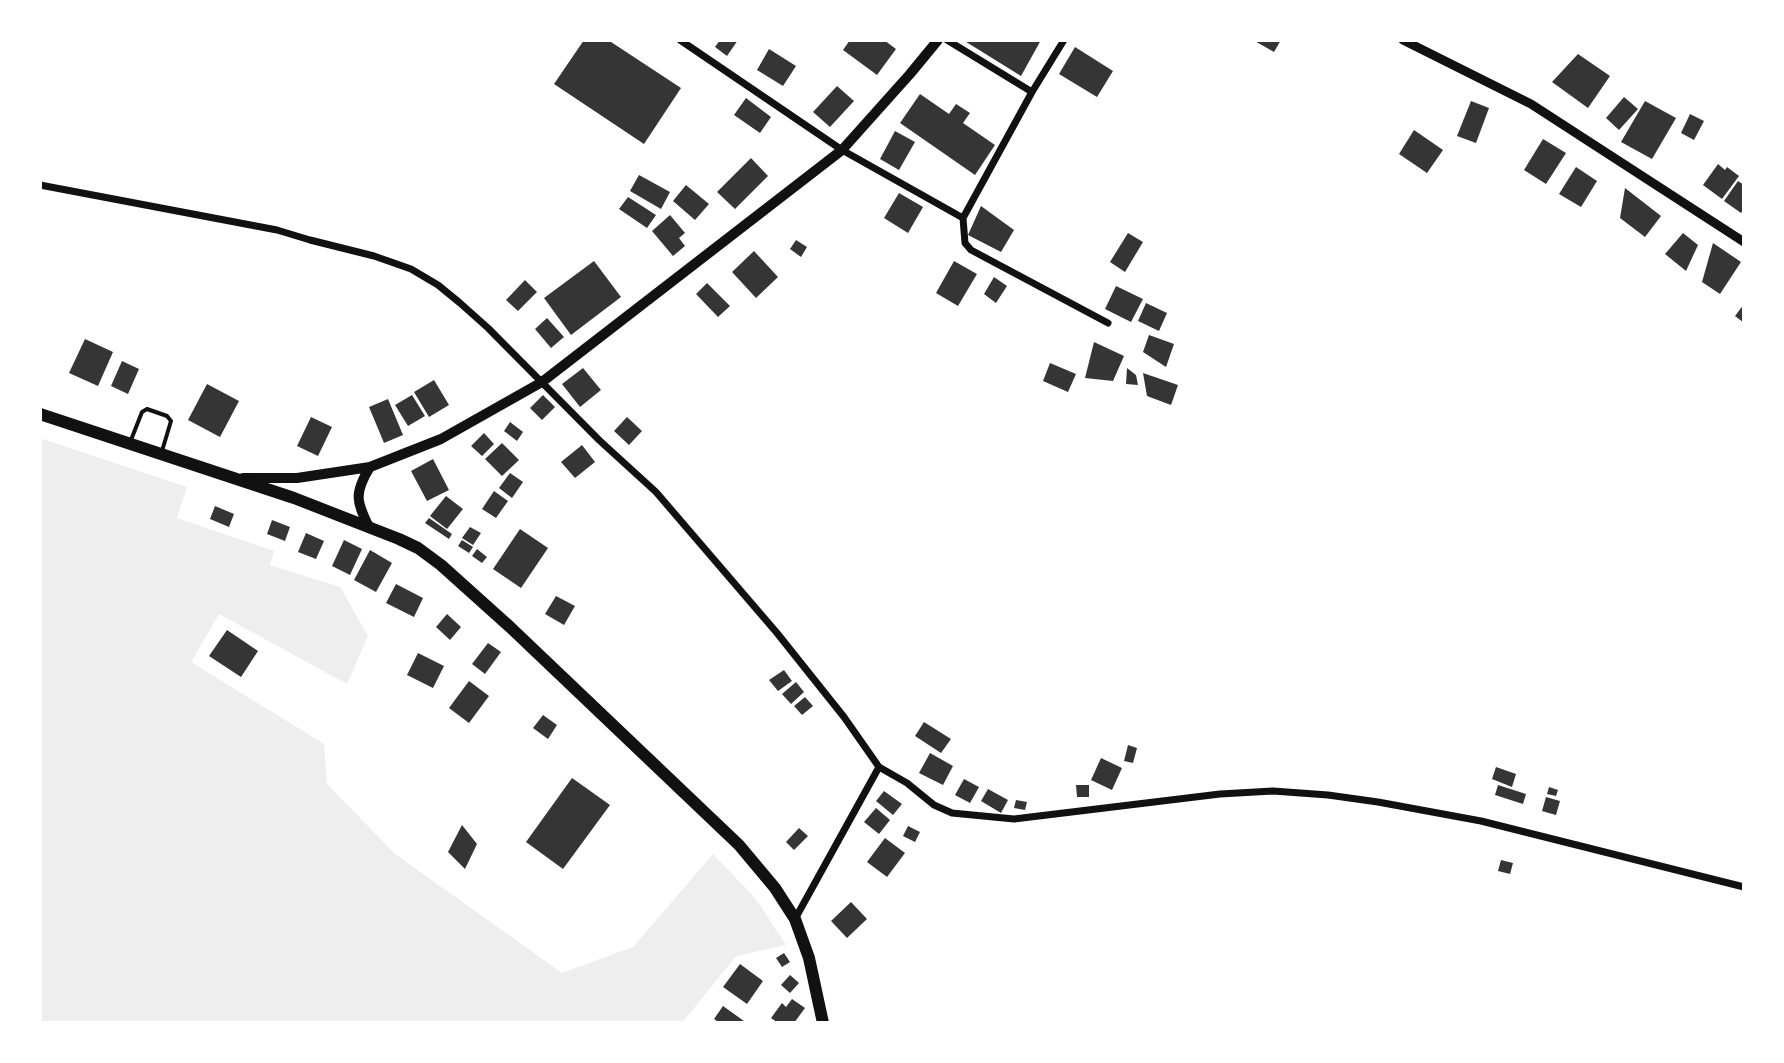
<!DOCTYPE html>
<html>
<head>
<meta charset="utf-8">
<style>
  body { margin:0 }
  #map { position:relative; width:1784px; height:1063px; overflow:hidden; background:#fff; font-family:"PT Sans",sans-serif }
  canvas { display:block }
  .frame { position:absolute; inset:0; border:42px solid #fff; pointer-events:none }
</style>
</head>
<body>
<div id="map">
<canvas width="1784" height="1063"></canvas>
<div class="frame"></div>
</div>
<script>
const g = document.querySelector('canvas').getContext('2d');
g.lineJoin = 'round';
function paint(path, color) {
  g.fillStyle = color;
  g.fill(path, 'evenodd');
}
function strokePath(path, color, width, dash) {
  g.strokeStyle = color;
  g.lineWidth = width;
  g.lineCap = dash ? 'butt' : 'round';
  g.setLineDash(dash || []);
  g.stroke(path);
}
const green = new Path2D(`
  M40,438L187,487L177,518L274,551L270,565L340,587L368,636L347,684L219,614L191,662L324,744L327,784L395,854L562,973L633,947L713,854L756,899L786,945L736,956L682,1023H40Z`);
const building = new Path2D(`
  M584,40H608L681,88L644,144L554,84Z
  M720,40H738L727,56L715,47Z
  M850,40H884L896,49L877,75L843,50Z
  M963,40H1041L1021,76Z
  M1253,40H1281L1274,52Z
  M1075,47L1113,71L1097,97L1059,74Z
  M769,49L796,66L783,86L757,70Z
  M1578,54L1610,76L1588,108L1552,82Z
  M837,86L854,101L830,127L813,112Z
  M920,94L949,114L956,104L970,113L963,123L995,145L975,175L900,123Z
  M1624,97L1638,109L1619,130L1606,118Z
  M746,98L771,117L760,133L734,115Z
  M1471,101L1489,108L1476,143L1457,136Z
  M1645,101L1676,118L1652,159L1621,142Z
  M1690,114L1704,121L1694,140L1681,133Z
  M1414,130L1443,150L1427,173L1399,154Z
  M895,131L915,142L899,170L880,159Z
  M1543,139L1566,153L1546,184L1524,170Z
  M751,158L768,176L735,209L717,192Z
  M1718,164L1725,170L1727,167L1739,176L1722,199L1703,185Z
  M1576,167L1597,181L1581,207L1559,194Z
  M639,175L670,192L661,209L630,191Z
  M1738,181L1744,185V208L1741,213L1724,201Z
  M686,185L709,204L695,220L673,201Z
  M1625,188L1661,216L1645,237L1620,218Z
  M899,193L923,207L908,233L884,218Z
  M628,197L656,215L647,228L619,209Z
  M981,206L1014,230L1001,252L968,235Z
  M670,215L685,233L679,238L685,246L673,256L652,231Z
  M1128,233L1143,242L1125,272L1110,262Z
  M1683,233L1698,245L1686,271L1665,254Z
  M796,240L807,247L801,257L790,249Z
  M1713,243L1741,262L1720,294L1702,282Z
  M754,251L778,277L756,298L732,272Z
  M594,261L621,297L571,335L544,298Z
  M954,261L977,274L958,306L936,293Z
  M994,277L1007,286L996,303L984,294Z
  M525,280L537,292L518,311L506,300Z
  M707,283L730,306L718,317L696,294Z
  M1116,286L1143,299L1131,322L1105,309Z
  M1146,303L1167,313L1159,331L1138,321Z
  M1744,304V323L1735,316Z
  M547,318L564,337L551,348L535,329Z
  M1149,335L1174,344L1166,367L1143,352Z
  M85,339L113,352L98,386L69,373Z
  M1094,342L1124,356L1113,381L1085,378Z
  M122,361L139,369L128,394L111,386Z
  M1050,363L1076,374L1068,392L1043,381Z
  M583,368L601,390L580,407L562,384Z
  M1127,368L1136,375L1138,385L1126,384Z
  M1143,373L1178,385L1171,405L1147,396Z
  M434,380L449,405L429,417L414,392Z
  M207,384L239,401L220,437L188,420Z
  M412,395L425,416L408,426L395,405Z
  M543,395L555,407L542,420L530,408Z
  M388,399L403,435L384,443L369,407Z
  M311,417L332,427L318,456L297,446Z
  M627,417L642,431L629,445L614,431Z
  M510,422L523,432L517,441L504,431Z
  M484,433L494,444L482,456L471,446Z
  M502,443L519,460L502,476L485,459Z
  M582,445L595,462L575,478L561,462Z
  M433,459L449,490L427,501L411,471Z
  M510,473L523,482L512,498L499,488Z
  M494,491L508,501L496,518L482,509Z
  M446,496L463,509L447,529L430,516Z
  M215,506L234,514L229,527L210,519Z
  M429,518L452,534L449,539L425,523Z
  M272,520L290,527L285,541L267,534Z
  M470,527L481,533L473,545L462,538Z
  M520,529L548,548L521,588L493,569Z
  M306,533L324,541L316,559L298,552Z
  M344,540L362,549L350,575L332,566Z
  M462,540L473,547L469,553L458,546Z
  M477,549L487,557L482,563L472,556Z
  M370,550L392,563L376,592L354,580Z
  M396,584L423,598L414,617L386,603Z
  M556,596L575,606L564,625L545,614Z
  M447,614L461,627L450,640L436,627Z
  M227,630L258,651L241,677L209,656Z
  M488,643L501,652L485,674L472,664Z
  M418,653L444,666L433,688L407,675Z
  M784,670L792,681L778,691L769,680Z
  M469,681L489,696L469,723L449,708Z
  M796,682L804,692L791,704L782,694Z
  M805,697L813,706L802,715L794,706Z
  M543,715L557,725L548,739L533,728Z
  M924,722L951,739L941,753L915,736Z
  M1128,745L1137,748L1133,763L1124,761Z
  M930,753L953,766L943,785L919,773Z
  M1101,758L1122,768L1112,790L1091,780Z
  M1496,767L1516,774L1512,787L1492,779Z
  M572,778L610,805L563,869L526,842Z
  M964,779L979,787L970,803L955,795Z
  M1076,785H1089V797H1077Z
  M1498,785L1526,794L1523,804L1495,795Z
  M1549,787L1558,790L1556,796L1547,794Z
  M988,789L1008,800L1001,813L981,801Z
  M884,791L902,804L893,815L876,801Z
  M1546,797L1560,801L1556,815L1542,811Z
  M1016,800L1027,802L1025,810L1014,808Z
  M876,808L890,820L879,834L864,822Z
  M462,825L477,844L465,869L448,852Z
  M908,826L920,832L915,842L903,836Z
  M799,828L808,836L794,850L786,842Z
  M885,838L905,853L887,877L867,862Z
  M1501,860L1513,863L1510,874L1498,871Z
  M851,902L867,919L847,938L831,921Z
  M784,953L790,962L782,967L776,958Z
  M740,964L763,981L747,1004L723,987Z
  M790,975L799,983L790,993L781,985Z
  M792,999L805,1008L794,1023H778L771,1018L782,1003L786,1007Z
  M723,1006L744,1021L742,1023H720L714,1019Z`);
const service = new Path2D(`
  M131,440L142,412L147,409L167,416L171,421L162,451`);
const minor = new Path2D(`
  M680,40L842,150L963,218
  M947,40L1032,92
  M40,185L277,230L310,240L374,256L411,269L438,285L460,303L488,328L599,440L656,492L777,633L844,717L879,767L907,783L934,805L952,813L1014,819L1220,794L1273,791L1328,795L1378,802L1481,821L1744,887
  M963,218L1032,92L1064,40
  M963,218L965,243L971,250L1108,323
  M795,919L879,767`);
const tertiary = new Path2D(`
  M1403,40L1531,104L1744,242`);
const secondary = new Path2D(`
  M243,478H297L370,467L441,439L542,382L842,150L910,74L938,40
  M369,527C356,501 354,493 370,467`);
const primary = new Path2D(`
  M40,414L294,498L399,539L418,548L441,565L510,627L739,845L775,888L795,919L809,958L823,1023`);
paint(green, '#eee');
paint(building, '#353535');
strokePath(service, '#111', 4);
strokePath(minor, '#111', 7);
strokePath(tertiary, '#111', 9);
strokePath(secondary, '#111', 10);
strokePath(primary, '#111', 12);
</script>
</body>
</html>
